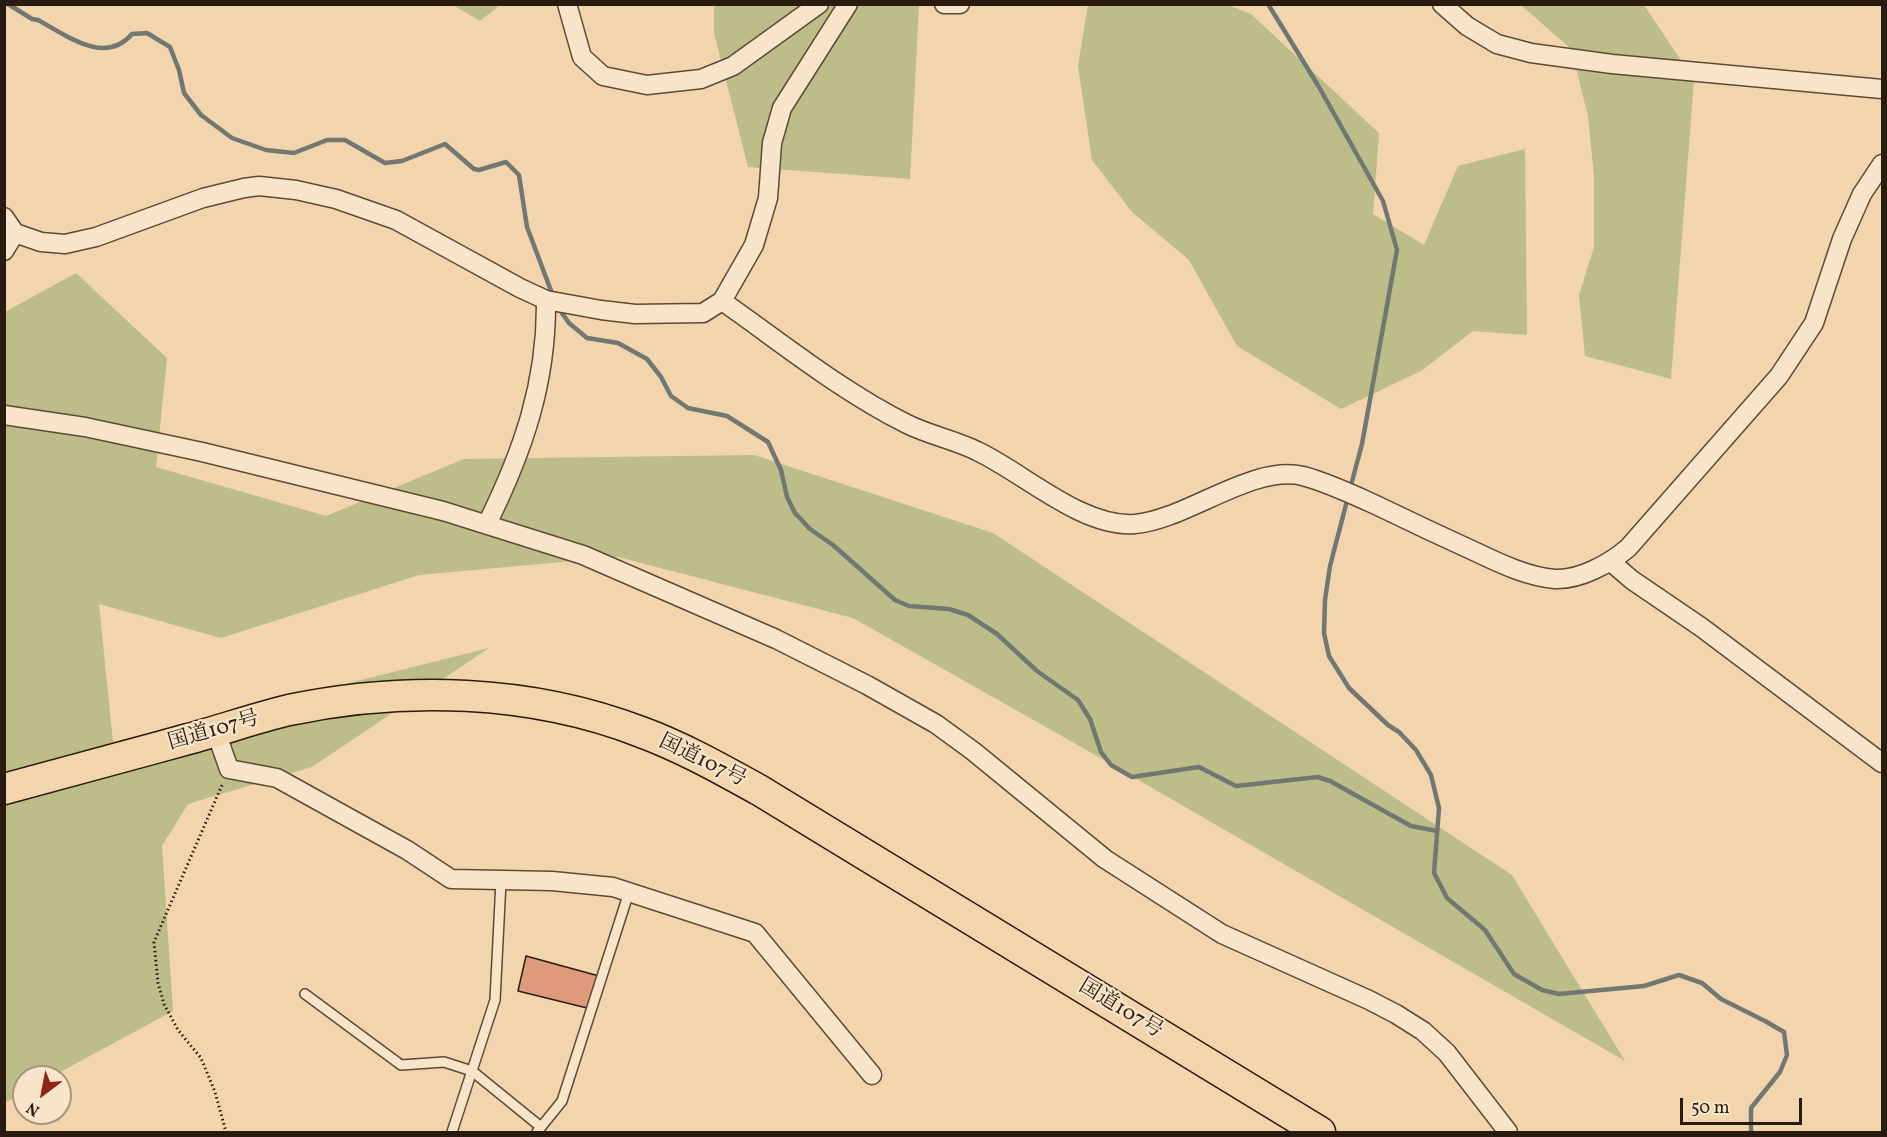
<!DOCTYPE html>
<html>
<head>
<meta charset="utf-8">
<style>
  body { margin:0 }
  #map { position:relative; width:1887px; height:1137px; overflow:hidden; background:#f2d5ac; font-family:Vollkorn,serif }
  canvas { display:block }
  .frame { position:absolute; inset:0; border:6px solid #2a1b10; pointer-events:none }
  .north { position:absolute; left:12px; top:1065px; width:60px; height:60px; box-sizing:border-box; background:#f7e4c9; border:2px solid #a5947f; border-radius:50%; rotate:212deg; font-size:16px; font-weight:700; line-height:24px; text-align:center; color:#2a1b10 }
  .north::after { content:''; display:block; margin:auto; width:21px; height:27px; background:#8f2418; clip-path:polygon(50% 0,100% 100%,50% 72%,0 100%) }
  .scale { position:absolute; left:1680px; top:1098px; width:122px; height:27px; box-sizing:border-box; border:3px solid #2a1b10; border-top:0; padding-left:8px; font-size:18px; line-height:21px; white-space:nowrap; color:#2a1b10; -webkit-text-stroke:4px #f7e4c9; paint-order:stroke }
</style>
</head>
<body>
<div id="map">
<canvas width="1887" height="1137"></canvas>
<div class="frame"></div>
<div class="north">N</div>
<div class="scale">50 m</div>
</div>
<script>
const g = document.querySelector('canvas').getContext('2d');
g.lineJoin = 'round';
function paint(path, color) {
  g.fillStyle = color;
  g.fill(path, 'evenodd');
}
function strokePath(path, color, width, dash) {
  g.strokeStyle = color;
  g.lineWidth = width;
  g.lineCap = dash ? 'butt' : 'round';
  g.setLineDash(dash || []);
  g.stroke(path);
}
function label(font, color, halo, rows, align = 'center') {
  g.font = font + ' Vollkorn,"Noto Serif JP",serif';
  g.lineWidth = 4.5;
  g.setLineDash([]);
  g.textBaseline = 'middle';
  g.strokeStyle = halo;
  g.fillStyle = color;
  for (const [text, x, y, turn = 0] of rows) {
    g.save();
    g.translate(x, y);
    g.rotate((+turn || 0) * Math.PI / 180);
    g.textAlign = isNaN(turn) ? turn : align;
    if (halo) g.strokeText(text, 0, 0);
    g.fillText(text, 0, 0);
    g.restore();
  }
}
const green = new Path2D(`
  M453,5H500L480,21Z
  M714,5H919L910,179L748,167L714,33Z
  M1088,5H1228L1251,14L1379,133L1373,214L1424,245L1458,166L1525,149L1527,335L1473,331L1421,371L1341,409L1237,346L1189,260L1132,212L1092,160L1078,66Z
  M1521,5H1644L1694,80L1671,379L1585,356L1579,295L1594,247V176L1588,116L1571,49Z
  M76,273L167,358L156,467L326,516L464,459L754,455L993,533L1512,875L1625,1061L1076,744L853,618L618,557L419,575L221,638L99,604L113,742L489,648L312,767L188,804L162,846L173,1011L51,1077H24V1092L5,1103V312Z`);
const stream = new Path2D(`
  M8,4L32,19L38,20C66,35 105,66 132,34L147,33L170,47L179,70L184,93L201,115L232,138L266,150L294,153L327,140H345L385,163L402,161L445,144L474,169L479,170L506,162L519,175L527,227L553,296
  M1268,4L1319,87L1383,201L1397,250L1362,444L1350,489
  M559,309L569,323L587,338L618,343L647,359L661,377L671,396L688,408L727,416L768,442L781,470L787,497L795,513L810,529L833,545L895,600L909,606L949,609L968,615L997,634L1037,671L1078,700L1090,719L1101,752L1111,765L1132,777L1199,767L1236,786L1318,777L1330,781L1411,826L1437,831
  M1348,497L1330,566L1325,600L1324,633L1329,656L1349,688L1388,725L1399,732L1416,750L1431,775L1439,808L1434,873L1447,898L1485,930L1514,974L1542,990L1559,994L1644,986L1679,975L1702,983L1721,999L1765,1021L1784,1032L1787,1055L1780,1072L1751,1108V1132`);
const building = new Path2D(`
  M526,956L599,976L587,1008L518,991Z`);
const path = new Path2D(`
  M222,785L154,942L158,983L164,1004L178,1030L201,1058L215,1092L226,1132`);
const service = new Path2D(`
  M305,994L401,1065L444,1062L472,1071L541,1127
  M452,1132L495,1000L501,881
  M537,1132L562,1101L629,892`);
const minor = new Path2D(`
  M567,4L582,57L603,76L647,85L701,79L733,66L819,4
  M944,4H960
  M1442,4L1467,26L1497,44L1531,53L1612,64L1882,89
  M4,217L15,233L41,242L65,244L96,237L203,198L244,188L259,186L296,190L336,199L396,220L520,288L546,300L601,310L635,314L703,313L722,301L754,245L768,198L772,143L782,108L848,4
  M4,251L15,233
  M722,301C782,343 841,391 907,424C929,435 955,440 977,451C1024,473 1082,528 1135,524C1188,519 1252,464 1303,476C1329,483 1354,495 1378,506C1411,522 1445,538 1478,553C1501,564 1529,577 1555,579C1580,580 1609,564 1628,548L1779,376L1814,323L1842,239L1862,194L1882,164
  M4,415L85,427L202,452L443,511L583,555L776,639L867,685L936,724L973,751L1105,859L1222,934L1369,1000L1396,1014L1423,1031L1447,1053L1508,1132
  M487,524C523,451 547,383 546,300
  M1611,562L1632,580L1701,627L1882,763
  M216,732L229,769L277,778L407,850L451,879L552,881L613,887L755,933L872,1075`);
const trunk = new Path2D(`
  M4,789C66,772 127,756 188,739C222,730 255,718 289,710C404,686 530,689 641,732C682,747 721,769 759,790L1320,1132`);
const streetNames = [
  ["国道107号",214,732,-16],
  ["国道107号",702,762,26],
  ["国道107号",1120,1010,31]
];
paint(green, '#bcbd88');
strokePath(stream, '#717872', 4.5);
paint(building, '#df9a7c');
strokePath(building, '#2a1b10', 1.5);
strokePath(service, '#5c4a37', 12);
strokePath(minor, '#5c4a37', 21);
strokePath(trunk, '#2a1b10', 33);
strokePath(path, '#2a1b10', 3, [1.5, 3]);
strokePath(service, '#f7e4c9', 9);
strokePath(minor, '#f7e4c9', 18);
strokePath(trunk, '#f2d5ac', 30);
label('21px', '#2a1b10', '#f7e4c9', streetNames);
</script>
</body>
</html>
